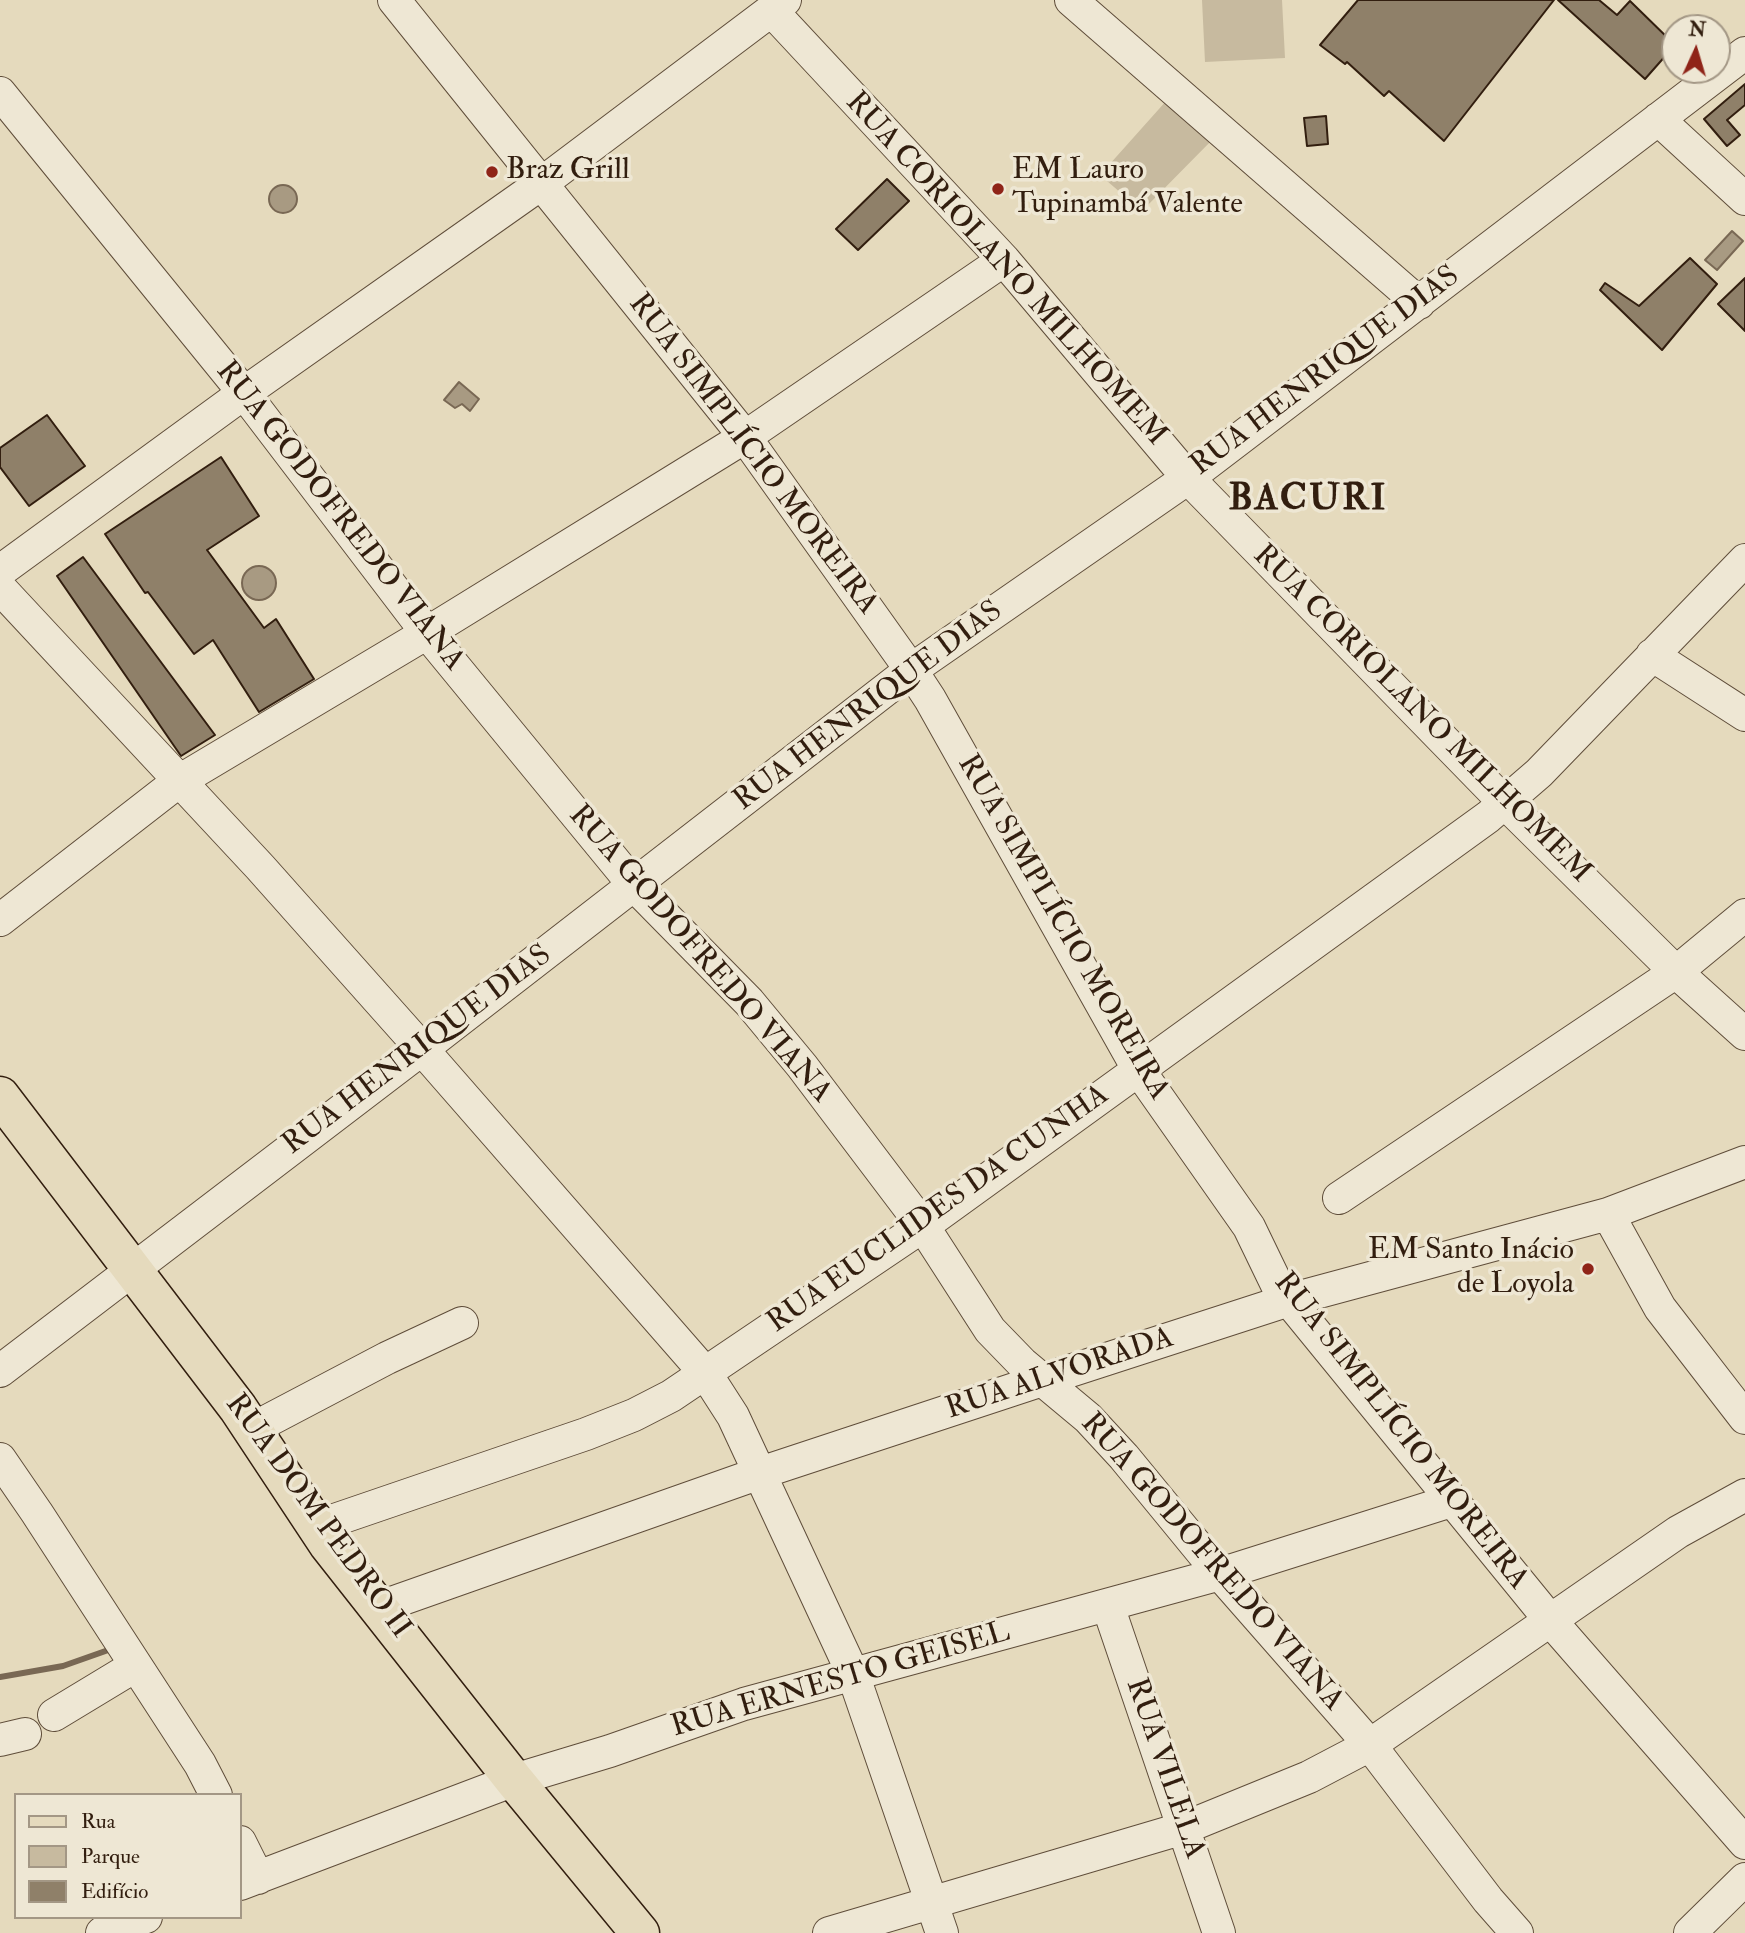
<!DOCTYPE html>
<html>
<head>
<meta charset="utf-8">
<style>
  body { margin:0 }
  #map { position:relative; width:1745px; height:1933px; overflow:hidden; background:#e5dabd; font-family:"IM FELL Double Pica",serif }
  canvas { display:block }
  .legend { position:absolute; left:14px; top:1793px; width:228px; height:126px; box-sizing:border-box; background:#eee7d4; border:2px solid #a39785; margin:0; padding:9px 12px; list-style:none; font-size:21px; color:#321e0f }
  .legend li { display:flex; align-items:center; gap:14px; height:35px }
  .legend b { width:35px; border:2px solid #a39785 }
  .north { position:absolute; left:1661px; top:14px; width:70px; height:70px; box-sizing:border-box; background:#eee7d4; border:2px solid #a39785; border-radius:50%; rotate:4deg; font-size:19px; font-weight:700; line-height:28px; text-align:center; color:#321e0f }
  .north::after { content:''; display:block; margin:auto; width:24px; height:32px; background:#8f2418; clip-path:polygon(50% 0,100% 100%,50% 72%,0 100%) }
</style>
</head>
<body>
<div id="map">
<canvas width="1745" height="1933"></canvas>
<ul class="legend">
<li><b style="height:9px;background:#e5dabd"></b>Rua</li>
<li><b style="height:19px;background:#c7ba9f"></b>Parque</li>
<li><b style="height:19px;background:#8f8069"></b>Edifício</li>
</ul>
<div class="north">N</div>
</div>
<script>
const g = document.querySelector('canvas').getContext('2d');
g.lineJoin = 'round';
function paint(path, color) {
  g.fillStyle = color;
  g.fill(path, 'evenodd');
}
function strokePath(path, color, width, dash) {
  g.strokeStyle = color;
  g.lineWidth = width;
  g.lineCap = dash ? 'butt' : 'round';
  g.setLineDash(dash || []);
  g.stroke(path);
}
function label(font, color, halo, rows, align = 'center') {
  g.font = font + ' "IM FELL Double Pica",serif';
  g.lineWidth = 7;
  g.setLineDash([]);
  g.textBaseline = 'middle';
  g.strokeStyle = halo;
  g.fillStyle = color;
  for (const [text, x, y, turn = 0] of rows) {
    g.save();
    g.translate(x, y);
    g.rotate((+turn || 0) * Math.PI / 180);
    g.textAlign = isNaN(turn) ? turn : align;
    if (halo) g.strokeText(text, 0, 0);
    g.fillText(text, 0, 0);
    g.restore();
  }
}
const green = new Path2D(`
  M1202,0H1282L1285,58L1205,62Z
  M1167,100L1215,137L1142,211L1100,175Z`);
const water = new Path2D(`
  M269 199a14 14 0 1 1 28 0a14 14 0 1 1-28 0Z
  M1732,231L1743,241L1717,270L1705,260Z
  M459,382L479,399L470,411L462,404L455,408L444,400Z
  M242 583a17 17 0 1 1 34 0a17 17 0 1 1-34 0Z`);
const stream = new Path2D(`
  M0,1677L63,1666L114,1648`);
const building = new Path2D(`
  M1358,0H1554L1444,141L1389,91L1384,96L1347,62L1345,64L1320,45Z
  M1558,0H1599L1617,15L1630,1L1675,45L1645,79Z
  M1745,84V105L1727,120L1740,135L1727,146L1704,119Z
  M1326,116L1328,144L1307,146L1304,118Z
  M887,179L909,201L858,250L836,229Z
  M1690,258L1717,284L1662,350L1600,290L1605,283L1639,306Z
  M1745,278V331L1718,304Z
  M47,415L85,466L29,506L0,467V448Z
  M221,457L259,516L207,550L264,628L276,619L314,679L259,712L213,640L194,654L148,592L145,593L105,534Z
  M83,557L215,735L181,756L57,576Z`);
const minor = new Path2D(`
  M394,0L745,437L911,670L930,699L1138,1069L1249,1227L1278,1287L1550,1620L1745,1843
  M1071,0L1419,303
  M771,10L1004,260L1188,478L1505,803L1676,972L1745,1034
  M0,93L244,393L427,633L634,885L749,1002L802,1066L923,1226L990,1330L1022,1363L1088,1418L1124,1457L1220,1574L1370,1745L1488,1900L1517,1933
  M1658,119L1745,199
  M0,571L244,393L542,183L785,0
  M0,588L260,867L422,1049L706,1374L733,1416L853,1674L942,1933
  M1652,655L1745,715
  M0,920L179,781L427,633L745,437L1004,260
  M1339,1198L1676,972L1745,915
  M1608,1214L1660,1308L1745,1418
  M0,1371L422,1049L911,670L1188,478L1745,53
  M252,1429L387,1358L462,1323
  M0,1459L37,1513L200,1764L216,1795
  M317,1526L586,1434L634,1415L671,1396L923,1226L1488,817L1539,773L1745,560
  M1108,1606L1219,1933
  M380,1607L760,1473L1042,1380L1289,1300L1608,1214L1745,1162
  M54,1715L135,1666
  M0,1740L25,1734
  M240,1842L258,1878
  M240,1884L514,1780L610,1751L744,1704L1220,1574L1451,1501
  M102,1933L146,1917
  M829,1933L1184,1828L1309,1777L1370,1745L1678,1532L1745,1495
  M1690,1933L1745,1879`);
const major = new Path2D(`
  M0,1096L238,1408L328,1544L514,1780L640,1933`);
const markers = [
  [492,172,7,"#8f2418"],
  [998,189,7,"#8f2418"],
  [1588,1269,7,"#8f2418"]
];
const poiNames = [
  ["Braz Grill",506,172],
  ["EM Lauro",1012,172],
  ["Tupinambá Valente",1012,206],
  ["EM Santo Inácio",1574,1252,"right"],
  ["de Loyola",1574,1286,"right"]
];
const streetNames = [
  ["RUA CORIOLANO MILHOMEM",1005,270,48],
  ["RUA HENRIQUE DIAS",1326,372,-37],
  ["RUA SIMPLÍCIO MOREIRA",752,455,53],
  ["RUA GODOFREDO VIANA",339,517,52],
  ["RUA HENRIQUE DIAS",869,707,-37],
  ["RUA CORIOLANO MILHOMEM",1421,715,45],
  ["RUA SIMPLÍCIO MOREIRA",1062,928,60],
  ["RUA GODOFREDO VIANA",699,955,49],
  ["RUA HENRIQUE DIAS",418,1051,-37],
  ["RUA EUCLIDES DA CUNHA",939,1210,-35],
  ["RUA ALVORADA",1060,1375,-18],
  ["RUA SIMPLÍCIO MOREIRA",1400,1432,52],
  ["RUA DOM PEDRO II",317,1517,54],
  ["RUA GODOFREDO VIANA",1211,1563,49],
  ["RUA ERNESTO GEISEL",841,1681,-16],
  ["RUA VILELA",1164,1769,71]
];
const districtNames = [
  ["BACURI",1308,501]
];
paint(green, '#c7ba9f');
paint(water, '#a89a82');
strokePath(water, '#796854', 2);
strokePath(stream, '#796854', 6);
paint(building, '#8f8069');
strokePath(building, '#321e0f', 2);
strokePath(minor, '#5f4d3a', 34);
strokePath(major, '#321e0f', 41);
strokePath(minor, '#eee7d4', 32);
strokePath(major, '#e5dabd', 38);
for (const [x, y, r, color] of markers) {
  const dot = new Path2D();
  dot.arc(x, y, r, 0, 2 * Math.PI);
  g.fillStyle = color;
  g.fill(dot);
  strokePath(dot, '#eee7d4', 2.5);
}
label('30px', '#321e0f', '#eee7d4', poiNames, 'left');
label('30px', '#321e0f', '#eee7d4', streetNames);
g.letterSpacing = '2px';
label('bold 37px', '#321e0f', '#eee7d4', districtNames);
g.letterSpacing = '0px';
</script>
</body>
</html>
